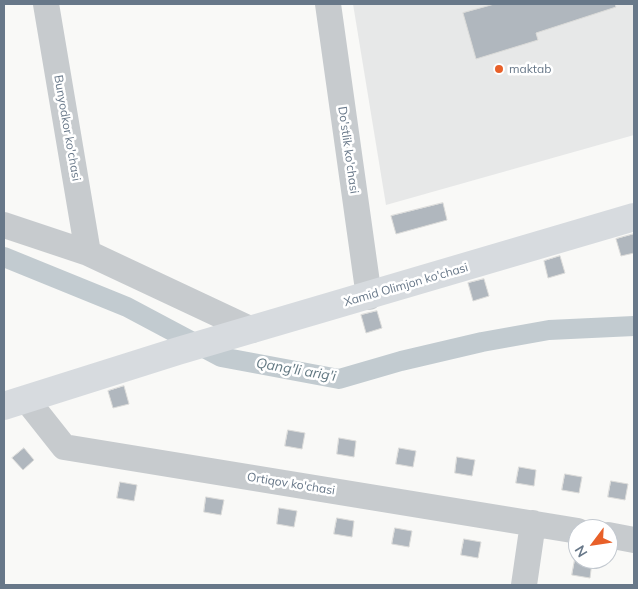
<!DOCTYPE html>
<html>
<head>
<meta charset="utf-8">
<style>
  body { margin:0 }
  #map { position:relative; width:638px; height:589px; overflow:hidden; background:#f9f9f7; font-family:Mulish,sans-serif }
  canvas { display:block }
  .frame { position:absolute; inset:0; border:5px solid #687889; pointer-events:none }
  .north { position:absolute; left:568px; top:519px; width:50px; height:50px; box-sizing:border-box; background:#fff; border:1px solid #c3c9d0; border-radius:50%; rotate:239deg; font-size:14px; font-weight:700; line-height:20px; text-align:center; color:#687889 }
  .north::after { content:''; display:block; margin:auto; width:18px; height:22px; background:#e86029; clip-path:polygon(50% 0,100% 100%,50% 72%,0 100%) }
</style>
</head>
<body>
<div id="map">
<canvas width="638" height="589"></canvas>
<div class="frame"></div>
<div class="north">N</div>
</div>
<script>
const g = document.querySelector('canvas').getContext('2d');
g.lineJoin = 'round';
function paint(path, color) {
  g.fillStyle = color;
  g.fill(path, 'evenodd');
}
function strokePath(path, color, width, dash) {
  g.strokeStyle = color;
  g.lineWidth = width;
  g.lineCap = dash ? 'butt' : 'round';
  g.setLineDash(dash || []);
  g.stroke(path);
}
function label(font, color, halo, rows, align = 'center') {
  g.font = font + ' Mulish,sans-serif';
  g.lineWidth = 5;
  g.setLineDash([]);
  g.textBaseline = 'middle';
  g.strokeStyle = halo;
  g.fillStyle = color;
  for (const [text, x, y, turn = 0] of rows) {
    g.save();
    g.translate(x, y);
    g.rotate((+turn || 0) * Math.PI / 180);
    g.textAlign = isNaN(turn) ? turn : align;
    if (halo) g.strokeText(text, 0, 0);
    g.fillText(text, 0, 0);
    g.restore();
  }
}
const built = new Path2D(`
  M353,4H634V135L386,205Z`);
const canal = new Path2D(`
  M4,257L127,307L221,357L339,379L401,361L482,342L549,330L634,326`);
const building = new Path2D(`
  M495,4H615L616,7L536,33L538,40L476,59L463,13Z
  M443,203L447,220L396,234L391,216Z
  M634,234V253L621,256L616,239Z
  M560,256L565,273L548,278L544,261Z
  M484,279L489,296L473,301L468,283Z
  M377,311L382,328L366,333L361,315Z
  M124,386L129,404L113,408L108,391Z
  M288,430L305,433L302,449L285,446Z
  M339,438L356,441L354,457L337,454Z
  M24,448L34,460L23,470L12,458Z
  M399,448L416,451L413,467L396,464Z
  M457,457L475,460L472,476L455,473Z
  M519,467L536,470L534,486L516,483Z
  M565,474L582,477L579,493L562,490Z
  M611,481L628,484L625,500L608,497Z
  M120,482L137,485L134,501L117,498Z
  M206,497L224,500L221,515L204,512Z
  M279,508L297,511L294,527L277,524Z
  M337,518L354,521L352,537L334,534Z
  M395,528L412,531L409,547L392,544Z
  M464,539L481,542L478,558L461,555Z
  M575,559L592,562L590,578L572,575Z`);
const minor = new Path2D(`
  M46,4L88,253
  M328,4L369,297
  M4,225L88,253L252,330
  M26,399L64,447L578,531
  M608,535L634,540
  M524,585L533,523`);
const major = new Path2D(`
  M4,406L178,351L634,217`);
const markers = [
  [499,69,5,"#e86029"]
];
const poiNames = [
  ["maktab",509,69]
];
const streetNames = [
  ["Bunyodkor ko'chasi",67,128,80],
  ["Do'stlik ko'chasi",348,150,82],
  ["Xamid Olimjon ko'chasi",406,285,-16],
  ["Ortiqov ko'chasi",291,484,9]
];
const waterNames = [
  ["Qang'li arig'i",296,370,10]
];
paint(built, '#e7e8e8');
strokePath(canal, '#c2cbd0', 20);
paint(building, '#b0b7be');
strokePath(building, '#dbdbd9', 1);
strokePath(minor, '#c7cbce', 26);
strokePath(major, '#d7dbdf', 28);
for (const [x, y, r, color] of markers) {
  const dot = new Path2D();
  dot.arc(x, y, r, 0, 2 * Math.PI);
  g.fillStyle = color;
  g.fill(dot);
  strokePath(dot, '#fff', 2);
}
label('12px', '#687889', '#fff', poiNames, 'left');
label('12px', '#687889', '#fff', streetNames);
label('italic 14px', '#637983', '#fff', waterNames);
</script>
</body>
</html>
